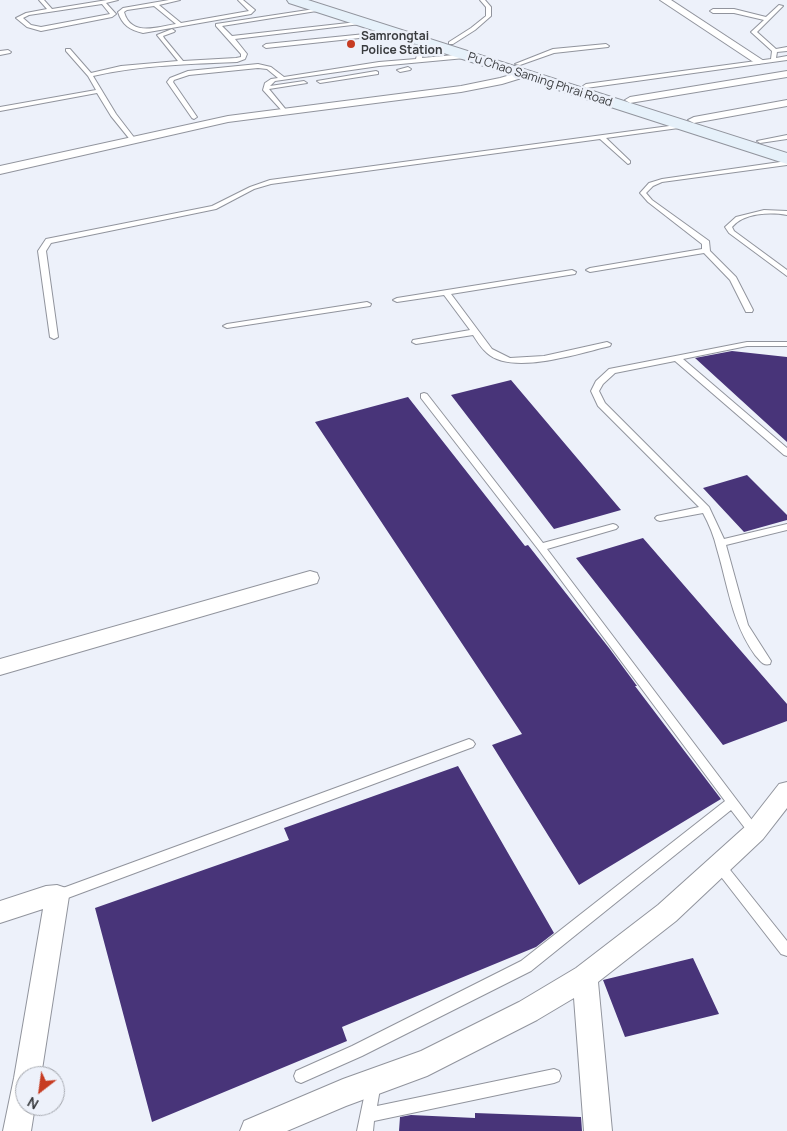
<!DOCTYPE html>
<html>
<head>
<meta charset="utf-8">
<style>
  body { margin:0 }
  #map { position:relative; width:787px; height:1131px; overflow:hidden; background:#edf1fa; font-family:Manrope,sans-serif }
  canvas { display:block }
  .north { position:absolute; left:15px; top:1066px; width:50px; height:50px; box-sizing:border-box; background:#edf1fa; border:1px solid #a5a8af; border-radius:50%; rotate:210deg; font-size:14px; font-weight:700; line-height:20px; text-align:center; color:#393b3e }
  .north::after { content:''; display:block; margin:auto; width:18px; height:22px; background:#c73c22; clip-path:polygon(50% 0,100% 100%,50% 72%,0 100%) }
</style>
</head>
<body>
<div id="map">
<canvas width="787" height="1131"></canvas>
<div class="north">N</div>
</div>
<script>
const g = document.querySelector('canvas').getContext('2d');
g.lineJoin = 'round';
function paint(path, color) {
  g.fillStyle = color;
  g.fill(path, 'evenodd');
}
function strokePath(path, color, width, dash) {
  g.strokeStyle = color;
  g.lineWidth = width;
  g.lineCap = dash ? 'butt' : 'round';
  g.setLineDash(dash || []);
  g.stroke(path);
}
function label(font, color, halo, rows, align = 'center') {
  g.font = font + ' Manrope,sans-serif';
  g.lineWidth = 5;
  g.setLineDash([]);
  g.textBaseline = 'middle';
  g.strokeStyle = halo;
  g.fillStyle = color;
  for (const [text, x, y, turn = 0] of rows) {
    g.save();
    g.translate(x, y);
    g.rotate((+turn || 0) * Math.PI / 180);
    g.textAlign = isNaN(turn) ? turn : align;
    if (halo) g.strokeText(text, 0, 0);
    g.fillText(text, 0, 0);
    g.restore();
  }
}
const building = new Path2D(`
  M732,351L787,357V442L695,358Z
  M511,380L621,510L554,529L451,395Z
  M408,397L525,546L528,545L609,648L637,686H635L721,799L579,885L492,745L522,734L315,422Z
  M747,475L787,515V520L744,532L703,488Z
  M643,538L787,704V721L723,745L576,558Z
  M458,766L554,933L536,947L342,1027L347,1041L152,1122L95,908L289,840L284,828Z
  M693,958L719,1014L625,1037L603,980Z
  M475,1113L581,1117L582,1131H399L400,1117L411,1115L475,1118Z`);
const lane = new Path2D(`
  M39,0H44L52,9L107,0H118L106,3L116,14L112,17L41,31L27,27L16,18L26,13L47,9ZM102,4L110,14L41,27L31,25L23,18L29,15Z
  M169,0H180L159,5L181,23L249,11L238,0H243L255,10L251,14L143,33C130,30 122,25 118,12L123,8ZM154,6L176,24C157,27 131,37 124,12L127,10Z
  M480,0H485L491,7V16L475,30L453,44H449V42L471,28L486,16V7Z
  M779,5L783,6L757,32L776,49L787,47V51L777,52L776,58L787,56V60L586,88L583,86L586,84L771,59L772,51L751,32L764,20L734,13H713L710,11L713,9H734L766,17Z
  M321,8L323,10L222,26L232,36L366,21L369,23L235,39L247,54L245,59L237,62C188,64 142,65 93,76L116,114L136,140V142H132L111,116L97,93L0,111V107L96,90L88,76L66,51V49H70L91,73L121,66L178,61L157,35L172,29L175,31L174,32L163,36L164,38L183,61L236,58L241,57V54L216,26V24Z
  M395,31L398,33L397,34L266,48L263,46L266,44Z
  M432,43L435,45L423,53L422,58L465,54L468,56L465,58L379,66L275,81L270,86L304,81L307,83L269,89L287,111L284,113L263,90L265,83L271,79L278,78L267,69L258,68L189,75L174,80L173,82L197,117L194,119L192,118L167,82L170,78L188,71L258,64L271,67L284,77L379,62L416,59L418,51Z
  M606,44L609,46L608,47L554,53L520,65L515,64L553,49Z
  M8,50L11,52L10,53L0,55V51Z
  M408,67L411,69L410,70L400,72L397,70Z
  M376,71L378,72V74L320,83L317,81Z
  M684,124L686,125V127L606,138L630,161V163L628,164L600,139L271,184L254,189L216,209L51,243L46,251L58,337L54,339L50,337L38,251L46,239L212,206L250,187L270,180Z
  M787,135V139L760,143L757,141Z
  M787,161V165L662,182L653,186L646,193L652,200L709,241L710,251L736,277L753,310L752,312H746L730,280L704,253L590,272L586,270L590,268L702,249V244L648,202L641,194L640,193L649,183L662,179Z
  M764,210L787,211V215C769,212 744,213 732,227L734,231L787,270V276L729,233L725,227L736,217Z
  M572,270L576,272L575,274L451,294L492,349L510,358L544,356L607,342L611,344L610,346C580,353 512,376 487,353C481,348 477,341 473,335L416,344L412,342L413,340L470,330L444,295L397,302L393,300L397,298Z
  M367,302L371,304L370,306L227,328L223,326L227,324Z
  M747,342H787V346H747L683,359L787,448V456L784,455L675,361L615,373L603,384L599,391L605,403L709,507L724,539L787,524V530L726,545L748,625L771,661L770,664C762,666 760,660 755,655C732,623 728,586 717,549C714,536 709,524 703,513L660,521L657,520L655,518L657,516L699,507L598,406L591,391L596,381L609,369Z
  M424,393L427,394L543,543L613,524L616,525L618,527L616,529L547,549L761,832L759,836L755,837L751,836L731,810L531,971L362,1056L301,1083L296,1081L294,1076L296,1071L352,1046L521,961L725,801L538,549L421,398V394Z
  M469,739L473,741L475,744L473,747L57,902L52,900L51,896L52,892Z
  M719,859L723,861L787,941V956L781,954L715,869L713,865L715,861Z
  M554,1069L559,1071L561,1076L559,1081L554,1083L374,1121L373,1131H357L367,1083L369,1078L374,1076L379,1078L381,1083L377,1106Z`);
const street = new Path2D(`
  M660,0H671L764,61L759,64L755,63Z
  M524,71L529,74L528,76L502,84L461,92L228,122L0,174V166L228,116L461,86L500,78Z
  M787,71V77L630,103L625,100L630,97Z
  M787,100V106L694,123L688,120L694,117Z
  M310,571L317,573L319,578L317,583L0,675V659Z
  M787,782V808L763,839L676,921L598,982L612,1131H584L574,998L537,1020L427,1076L346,1106L287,1131H240L244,1121L343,1079L421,1051L519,1002L576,968L658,905L747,825L779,784Z
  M57,885L66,888L69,896L41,1076H25V1106H35L31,1131H3L14,1078L43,909L0,923V901L46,886Z`);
const secondary = new Path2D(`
  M287,0H308L787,153V164L289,3Z`);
const markers = [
  [351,44,5,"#c73c22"]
];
const farPoinames = [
  ["Samrongtai",361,37],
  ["Police Station",361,51]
];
const farStreetnames = [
  ["Pu Chao Saming Phrai Road",540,80,18]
];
paint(building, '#483479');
strokePath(lane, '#91949d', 2);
strokePath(street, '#91949d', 2);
strokePath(secondary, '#91949d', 2);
paint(lane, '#fff');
paint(street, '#fff');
paint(secondary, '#e6f1fa');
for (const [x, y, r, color] of markers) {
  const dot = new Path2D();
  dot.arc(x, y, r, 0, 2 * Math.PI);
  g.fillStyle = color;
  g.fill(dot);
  strokePath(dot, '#edf1fa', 2);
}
label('bold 12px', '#393b3e', '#edf1fa', farPoinames, 'left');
label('12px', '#393b3e', '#edf1fa', farStreetnames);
</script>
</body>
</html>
